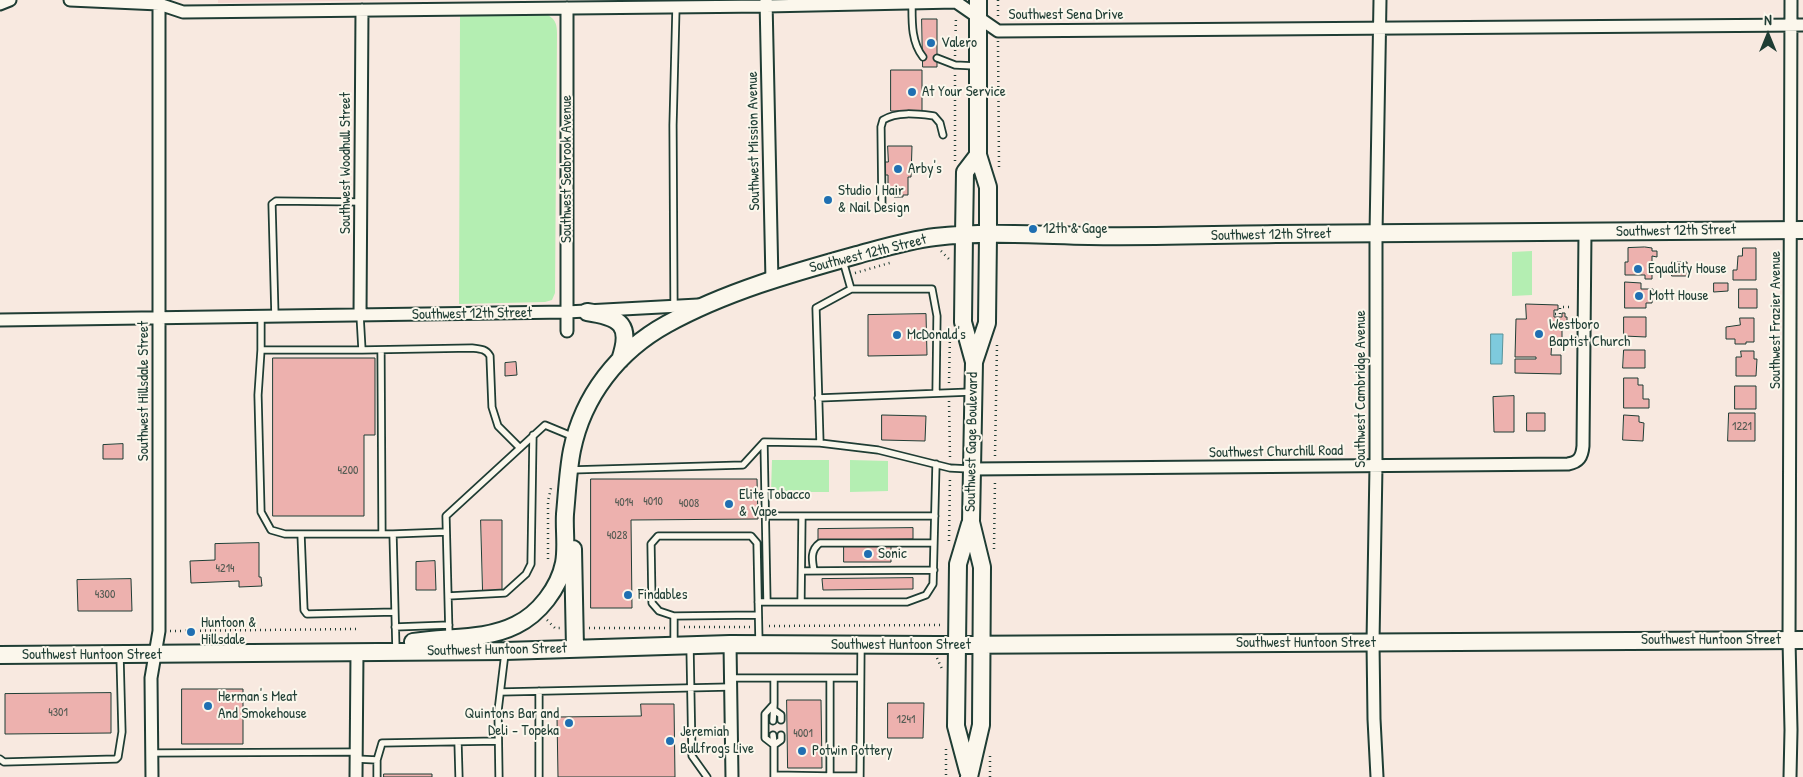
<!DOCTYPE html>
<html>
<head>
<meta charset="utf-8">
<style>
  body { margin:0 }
  #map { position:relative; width:1803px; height:777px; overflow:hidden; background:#f8e9e0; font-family:"Patrick Hand",sans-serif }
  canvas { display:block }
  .north { position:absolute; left:1743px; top:10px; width:50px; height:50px; -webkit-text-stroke:4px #fbf7ec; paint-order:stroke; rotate:0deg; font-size:14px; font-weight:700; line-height:20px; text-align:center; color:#1f3d34 }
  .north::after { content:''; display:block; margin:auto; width:18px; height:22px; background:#1f3d34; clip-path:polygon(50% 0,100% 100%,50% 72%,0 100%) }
</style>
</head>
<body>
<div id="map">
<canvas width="1803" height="777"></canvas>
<div class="north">N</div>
</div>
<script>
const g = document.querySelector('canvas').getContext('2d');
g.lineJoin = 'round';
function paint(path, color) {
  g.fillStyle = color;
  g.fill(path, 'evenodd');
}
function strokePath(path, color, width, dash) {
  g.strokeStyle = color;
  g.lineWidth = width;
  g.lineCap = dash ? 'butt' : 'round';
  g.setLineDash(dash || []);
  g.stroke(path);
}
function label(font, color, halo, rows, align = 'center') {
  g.font = font + ' "Patrick Hand",sans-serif';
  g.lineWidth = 4;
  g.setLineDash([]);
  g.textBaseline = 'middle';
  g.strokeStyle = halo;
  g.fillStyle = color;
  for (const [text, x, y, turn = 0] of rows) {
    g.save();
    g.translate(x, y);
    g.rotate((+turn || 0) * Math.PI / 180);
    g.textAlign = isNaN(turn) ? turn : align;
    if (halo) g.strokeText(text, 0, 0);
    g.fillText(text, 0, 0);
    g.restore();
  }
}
const built = new Path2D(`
  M218,0H397L218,3Z`);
const green = new Path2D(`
  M548,15C556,20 557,25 557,34L555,293L552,300L545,302L459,304L460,16Z
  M1532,251V295L1512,296V252Z
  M772,460H829V492H771Z
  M850,460L888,461V491L850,492Z`);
const water = new Path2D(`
  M1491,334H1503L1502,364H1491Z`);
const building = new Path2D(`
  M922,19H937V67H923Z
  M891,70H922V111H891Z
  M888,146H912L911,177H908V195H903V197H894V194H888V175H885V162H888Z
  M1645,247L1652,248V251H1657V257L1652,256V279H1645V275H1625V262H1628V248Z
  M1743,248H1756V280H1733V270H1737L1738,256H1742Z
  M1672,262H1687V276H1672Z
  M1625,282L1641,283V289H1653L1652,303H1646V308H1625Z
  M1714,283H1728V291L1714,292Z
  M1739,289H1757V308H1739Z
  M1526,304L1558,305V310H1554V317H1562V313H1565V317H1567V327H1562V341L1552,340L1551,355H1561V374L1515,373V359H1536V357H1515L1516,319H1526Z
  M926,314L927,355L868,356V315Z
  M1624,317H1646V337L1624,336Z
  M1740,318H1754V342H1746V344H1735V339H1726V327L1740,325Z
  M1624,350H1645V368H1623Z
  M1741,351H1754V359H1757L1756,376H1736V357H1741Z
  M273,358H375V435H364V516H273Z
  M516,362L517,375L505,376V363Z
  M1624,378H1638V385H1643V399H1649V408H1624Z
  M1735,386H1756V409H1735Z
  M1514,396V432H1494L1493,397Z
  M1527,413H1545V431H1527Z
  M1729,413H1755V441H1728Z
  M882,415L926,416L925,441L882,440Z
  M1624,415L1639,416V422L1644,423L1643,441L1623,440Z
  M123,444V459H103V445Z
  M591,479H757L758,519L631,520L632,608H591Z
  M481,520H502V593H483Z
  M913,528V539L818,540V529Z
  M259,543V577H261L262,586L239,587V581L191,583L190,561L215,560V544Z
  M844,546H891V562H844Z
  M435,561L436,590H416V562Z
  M913,578V589L823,590L822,579Z
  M131,579L132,611H78L77,580Z
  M182,689H243V744H182Z
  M111,693V733L5,734V694Z
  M787,700H821L822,768H788Z
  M888,703H924L923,738H888Z
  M641,704H674L675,777H558L557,717L641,716Z
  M384,774H432V777H384Z`);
const path = new Path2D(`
  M998,16V0
  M998,41L999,168
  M955,56L956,16
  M955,161V74
  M941,251L949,259
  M855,273L893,262
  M1555,314H1560V307H1573
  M949,383L950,334
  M949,401L950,458
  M995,456L997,344
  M949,541L950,476
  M994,549L995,479
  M548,559V501L551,488
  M547,620L555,628H561
  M769,626L943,625
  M684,627H751
  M589,628H666
  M170,631L356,629
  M937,658L942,669
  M946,749V777
  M990,777V755`);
const service = new Path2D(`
  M912,3C912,21 911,42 923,57
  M937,58L955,65L976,66
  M882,208L881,127L883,120C897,111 918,114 934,116L940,123L943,135
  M843,261L851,289
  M674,307L673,125L676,7
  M360,315L362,350L472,348C481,349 486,349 490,356L492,407L498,426L520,448
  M261,317V350H362
  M275,317L272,204L276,201L361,202
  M261,350L258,395L261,512L271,530L285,534H301L304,610L307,614L395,612L396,651
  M381,350L382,534
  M818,398L971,392
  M764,442L767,602
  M820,443L878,450L950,468L970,469
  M570,470L743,465L764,442L820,443L816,308L851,289H932L937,316L936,392
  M765,516H935
  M301,534H393
  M802,571L934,570
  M814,571C812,560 810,550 820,543H934
  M448,596L505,593L526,574L531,564L533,435
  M758,602H907L926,595L933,584L936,464
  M801,602L802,516
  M395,612L393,534L446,532
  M674,616L758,615
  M395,627L449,625
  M449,636L446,516L545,425L574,437
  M674,643V616L659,611L652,603L651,544L658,536H751L757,543L759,643
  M690,647L692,756L707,777
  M730,678H860
  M774,678V704L765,714V738L774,745
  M830,678V776H860
  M539,691V777
  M501,692L730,687
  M774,710L781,715V720
  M773,721L774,704
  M773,735L774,745
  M458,742L459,777
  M152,753L356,752
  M0,759L4,762L116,759L118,757L122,732L120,656
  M356,759L377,760
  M774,775L830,776
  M377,777V760L382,743L498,741
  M499,777L498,711L505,653
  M774,777V745L781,740V735
  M860,777L861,647`);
const minor = new Path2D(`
  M70,0L159,4L183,12L766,6L956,2L998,31L1803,25
  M766,0L772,281
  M0,4L10,0
  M360,315L362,10
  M0,320L567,312L698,305
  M567,331V8
  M972,469L1568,464C1579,462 1582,457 1583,446L1585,232
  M730,644L732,777
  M152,777L151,678L159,631V4
  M356,777L357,652
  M1377,777L1374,719L1373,642L1376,466V234L1380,0
  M1790,777L1791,730L1789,640L1791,0`);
const secondary = new Path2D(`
  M587,312C621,317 632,325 620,360
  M974,362L987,323L988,235V187L978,155V0
  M573,549L575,648
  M413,642C447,636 484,641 516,625C539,614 559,588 564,563C567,547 564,530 565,514C567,493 568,470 572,450C583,396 618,351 667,324C725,292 792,273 857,255C883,248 909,240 935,237C986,231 1038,235 1089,236C1152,237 1214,235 1276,234C1452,233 1627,231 1803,230
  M0,655L505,651L730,644L938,645L1803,640
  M968,771L956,726L958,564L970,524
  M969,777L981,725L982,567L971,522L974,362L963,322L964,235L965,172L978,155`);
const markers = [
  [931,43,5,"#1f6fb2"],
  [912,92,5,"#1f6fb2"],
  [898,169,5,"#1f6fb2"],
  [828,200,5,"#1f6fb2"],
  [1033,229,5,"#1f6fb2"],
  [1638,269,5,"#1f6fb2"],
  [1639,296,5,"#1f6fb2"],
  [1539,334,5,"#1f6fb2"],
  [897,335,5,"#1f6fb2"],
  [729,504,5,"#1f6fb2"],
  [868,554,5,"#1f6fb2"],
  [628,595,5,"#1f6fb2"],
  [191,632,5,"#1f6fb2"],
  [208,706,5,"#1f6fb2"],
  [569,723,5,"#1f6fb2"],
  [670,741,5,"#1f6fb2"],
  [802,751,5,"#1f6fb2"]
];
const numberNames = [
  ["1221",1742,427],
  ["4200",348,471],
  ["4010",653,502],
  ["4014",624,503],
  ["4008",689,504],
  ["4028",617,536],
  ["4214",225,569],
  ["4300",105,595],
  ["4301",58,713],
  ["1241",906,720],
  ["4001",803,734]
];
const streetNames = [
  ["Southwest Sena Drive",1066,15],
  ["Southwest Mission Avenue",754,141,-91],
  ["Southwest Woodhull Street",346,163,-90],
  ["Southwest Seabrook Avenue",567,169,-90],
  ["Southwest 12th Street",1676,231,-1],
  ["Southwest 12th Street",1271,235,-1],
  ["Southwest 12th Street",868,254,-14],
  ["Southwest 12th Street",472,314,-1],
  ["Southwest Frazier Avenue",1776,320,-90],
  ["Southwest Cambridge Avenue",1361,389,-90],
  ["Southwest Hillsdale Street",144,391,-90],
  ["Southwest Gage Boulevard",972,442,-89],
  ["Southwest Churchill Road",1276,452,-1],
  ["Southwest Huntoon Street",1711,640],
  ["Southwest Huntoon Street",1306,643],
  ["Southwest Huntoon Street",901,645],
  ["Southwest Huntoon Street",497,650,-1],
  ["Southwest Huntoon Street",92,655]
];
const poiNames = [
  ["Valero",941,43],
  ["At Your Service",922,92],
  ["Arby's",908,169],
  ["Studio I Hair",838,191],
  ["& Nail Design",838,208],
  ["12th & Gage",1043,229],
  ["Equality House",1648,269],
  ["Mott House",1649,296],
  ["Westboro",1549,325],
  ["Baptist Church",1549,342],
  ["McDonald's",907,335],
  ["Elite Tobacco",739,495],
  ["& Vape",739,512],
  ["Sonic",878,554],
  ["Findables",638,595],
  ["Huntoon &",201,623],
  ["Hillsdale",201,640],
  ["Herman's Meat",218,697],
  ["And Smokehouse",218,714],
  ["Quintons Bar and",559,714,"right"],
  ["Deli - Topeka",559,731,"right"],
  ["Jeremiah",680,732],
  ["Bullfrogs Live",680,749],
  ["Potwin Pottery",812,751]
];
paint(built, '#f5d8d1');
paint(green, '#b4eeb2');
paint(water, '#7ecadd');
strokePath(water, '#589299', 1);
paint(building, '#edb1ae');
strokePath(building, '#1f3d34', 1);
strokePath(service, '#1f3d34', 9);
strokePath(minor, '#1f3d34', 15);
strokePath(secondary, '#1f3d34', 20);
strokePath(path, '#1f3d34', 2.5, [1, 4]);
strokePath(service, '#fbf7ec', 5.5);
strokePath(minor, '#fbf7ec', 11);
strokePath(secondary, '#fbf7ec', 16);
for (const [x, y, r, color] of markers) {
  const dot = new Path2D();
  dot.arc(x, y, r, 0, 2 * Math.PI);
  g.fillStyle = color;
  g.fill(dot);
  strokePath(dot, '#fbf7ec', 2);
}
label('12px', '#525a52', null, numberNames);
label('15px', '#1f3d34', '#fbf7ec', streetNames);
label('15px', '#1f3d34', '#fbf7ec', poiNames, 'left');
</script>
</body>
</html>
